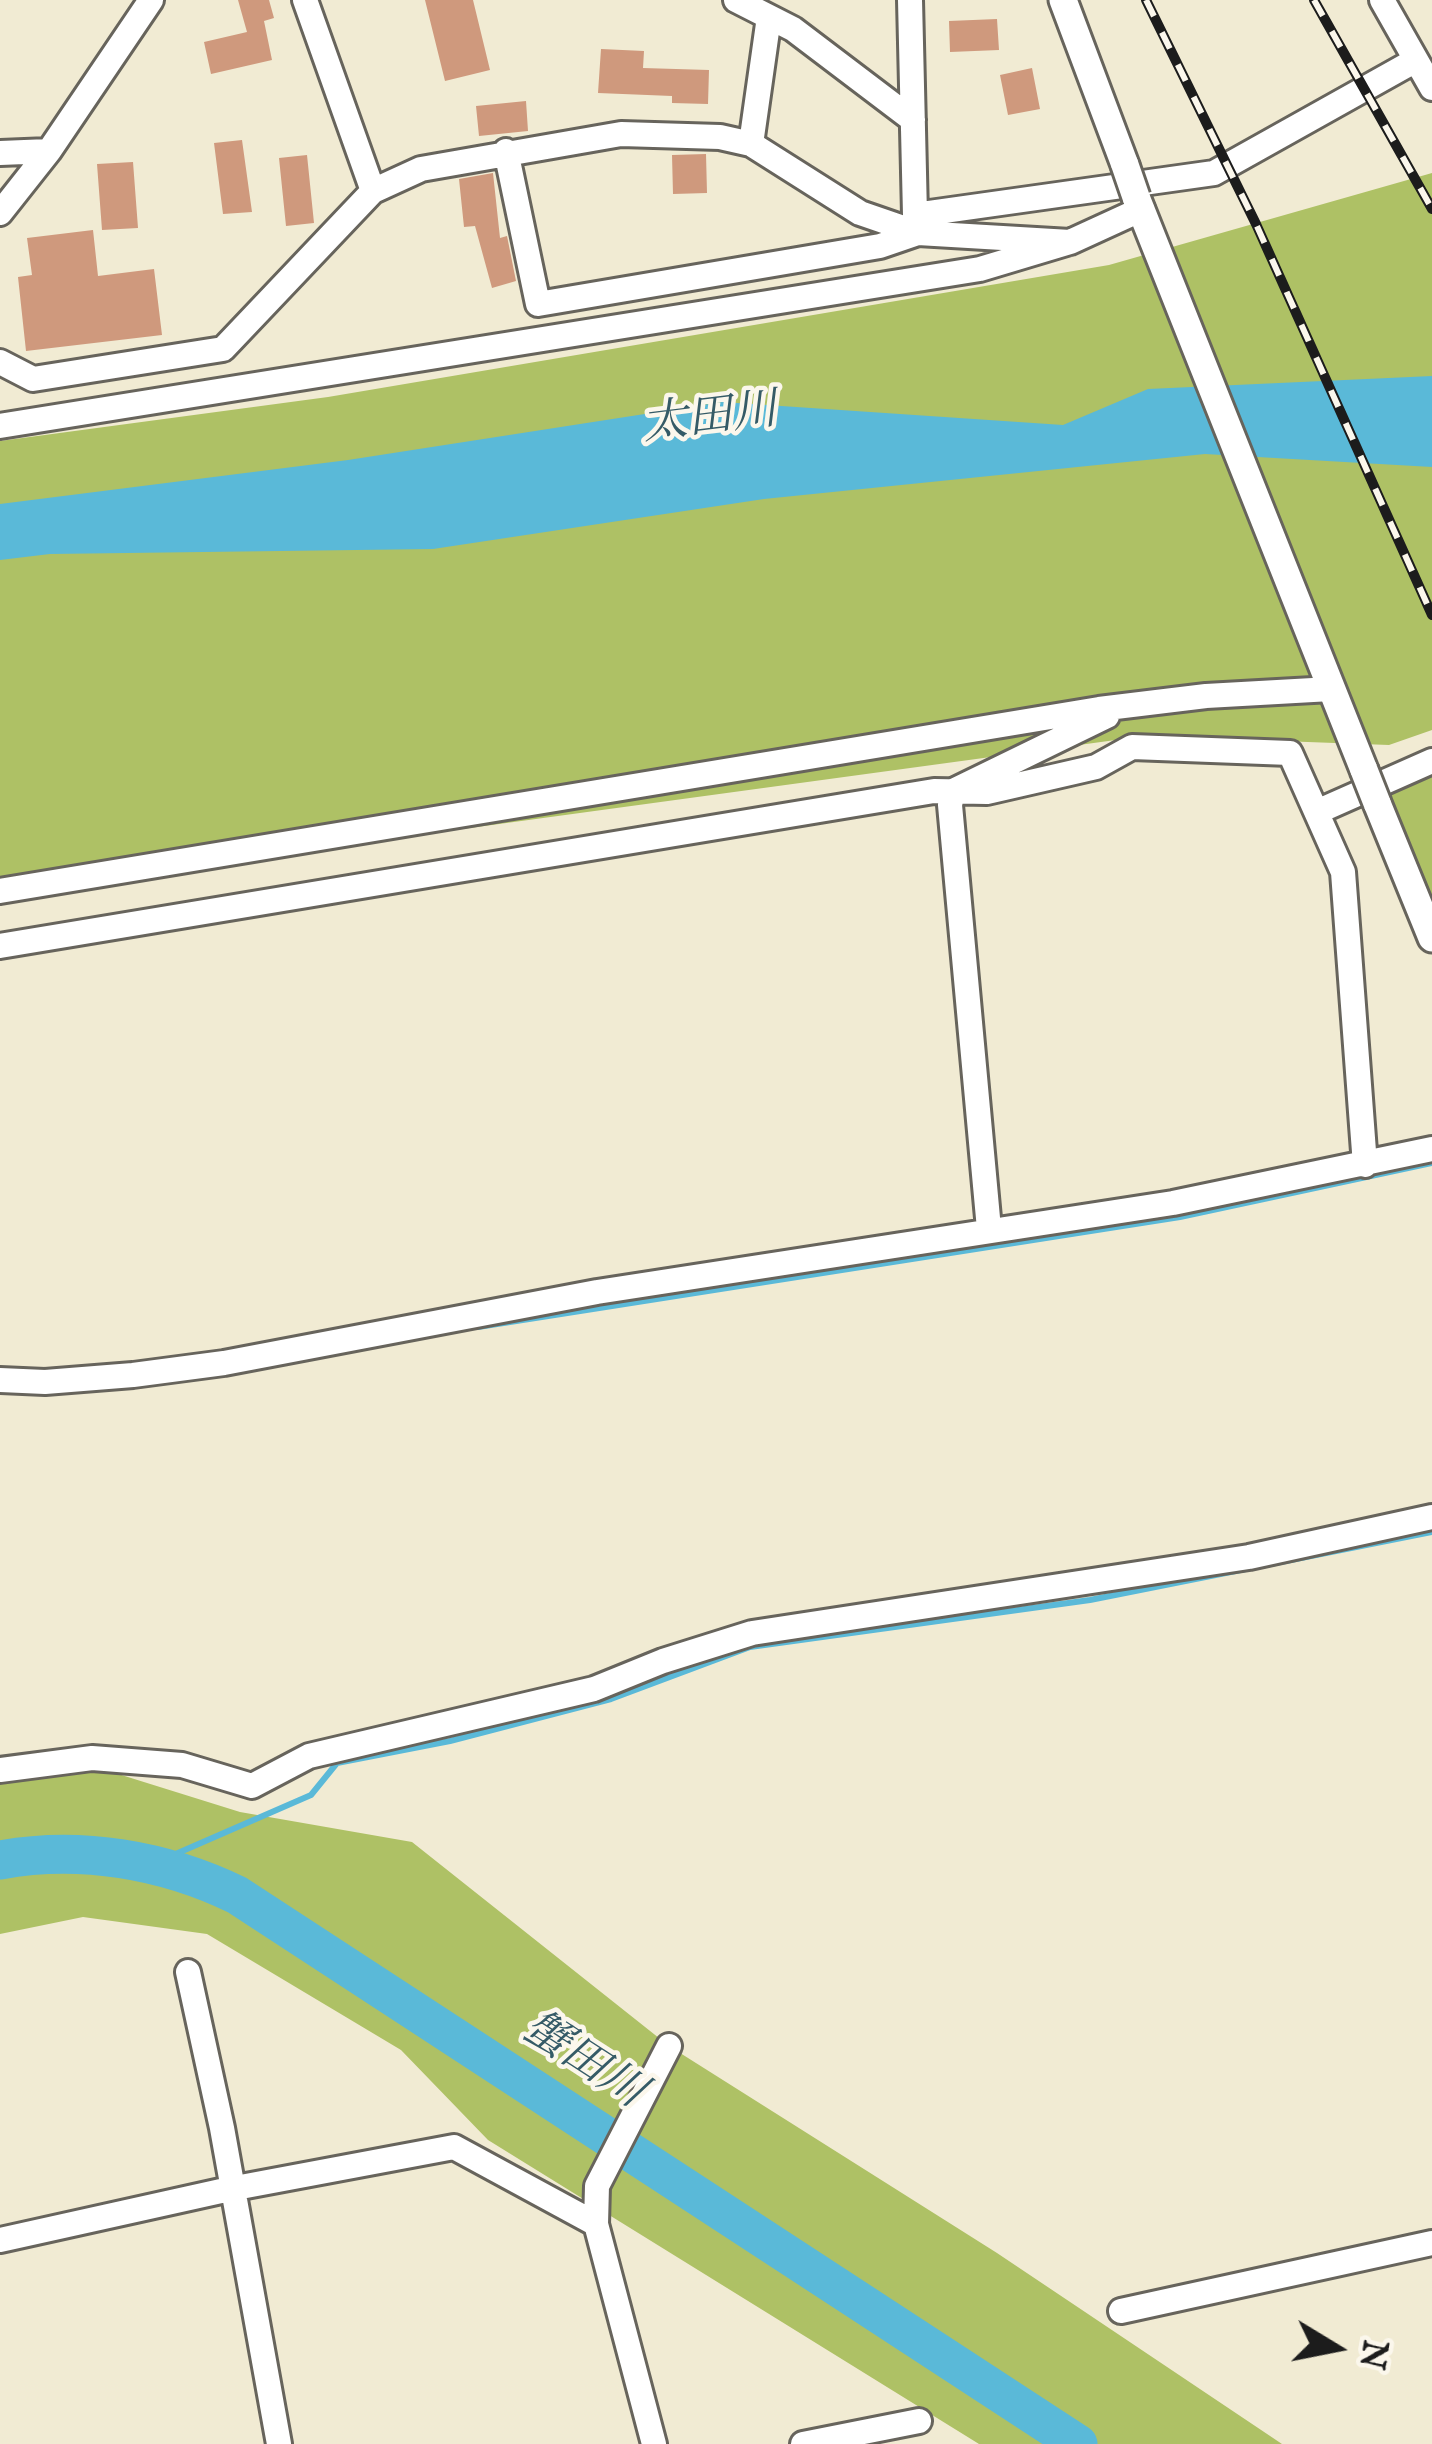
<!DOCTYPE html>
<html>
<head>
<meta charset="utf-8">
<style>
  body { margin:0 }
  #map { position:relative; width:1432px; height:2444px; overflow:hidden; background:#f1ebd3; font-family:"IM FELL English",serif }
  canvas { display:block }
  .north { position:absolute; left:1276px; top:2288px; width:120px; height:120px; -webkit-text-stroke:9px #fbf7ec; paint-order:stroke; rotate:100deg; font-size:33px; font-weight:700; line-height:48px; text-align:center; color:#1c1c1c }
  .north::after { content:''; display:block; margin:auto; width:42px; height:54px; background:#1c1c1c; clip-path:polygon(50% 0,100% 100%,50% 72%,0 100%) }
</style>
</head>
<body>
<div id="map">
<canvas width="1432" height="2444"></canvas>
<div class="north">N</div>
</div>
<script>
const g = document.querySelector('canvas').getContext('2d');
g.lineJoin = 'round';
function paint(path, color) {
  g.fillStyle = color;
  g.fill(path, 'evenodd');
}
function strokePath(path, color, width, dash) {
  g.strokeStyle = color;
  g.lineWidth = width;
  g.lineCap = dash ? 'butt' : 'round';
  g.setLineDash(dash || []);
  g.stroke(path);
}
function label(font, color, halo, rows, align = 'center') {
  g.font = font + ' "IM FELL English","Noto Serif JP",serif';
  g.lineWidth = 9;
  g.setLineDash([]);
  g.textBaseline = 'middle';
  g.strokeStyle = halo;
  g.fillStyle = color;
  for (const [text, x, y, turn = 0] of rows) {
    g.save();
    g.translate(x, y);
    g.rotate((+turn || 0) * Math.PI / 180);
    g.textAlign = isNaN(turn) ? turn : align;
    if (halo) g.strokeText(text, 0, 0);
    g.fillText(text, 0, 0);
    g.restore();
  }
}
const green = new Path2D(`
  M1432,173V730L1389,745L1145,736L0,892V441L328,397L1109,265Z
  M1432,772V898L1386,790Z
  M99,1768L240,1812L412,1842L669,2046L997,2253L1282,2444H979L488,2140L401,2050L207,1934L83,1917L0,1934V1782Z`);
const water = new Path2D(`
  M1432,376V467L1205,454L764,499L433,549L50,554L0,560V504L348,460L722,402L1063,425L1148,389Z`);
const stream = new Path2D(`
  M478,1327L1180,1217L1432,1163
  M148,1866L311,1795L337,1763L450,1741L611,1699L750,1647L1090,1600L1432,1532`);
const river = new Path2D(`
  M0,1860C80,1845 165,1860 237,1895L1078,2444`);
const building = new Path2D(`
  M238,0H269L274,18L264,21L272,60L211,74L204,42L247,32Z
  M425,0H473L490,70L445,81Z
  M997,19L999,50L950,52L949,21Z
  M601,49L644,51L643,68L709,70L708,104L672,103V96L598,93Z
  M1032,68L1040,109L1008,115L1000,75Z
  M526,101L528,131L479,136L476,106Z
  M242,140L252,212L223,214L214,143Z
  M706,154L707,193L673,194L672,155Z
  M307,155L314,223L286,226L279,158Z
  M133,162L138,228L102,230L97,164Z
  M493,173L500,238L507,236L516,281L492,288L475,226L464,227L459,179Z
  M93,230L98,276L154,269L162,335L26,351L18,277L32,275L27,238Z`);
const minor = new Path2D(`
  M305,0L373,191
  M736,0L793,29L913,120
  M1382,0L1432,88
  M751,144L769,17
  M506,151L538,304L880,246L918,233L915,215L910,0
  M0,153L49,151
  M0,213L49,151L151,0
  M915,215L1214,173L1416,60
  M0,362L33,379L223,349L373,191L421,169L621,134L720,137L751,144L860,213L918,233L1070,242
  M0,426L980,269L1070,242L1142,209
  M1319,811L1432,761
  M0,891L1099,709L1206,696L1331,689
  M0,946L934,791L987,792L1096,767L1132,747L1290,753L1343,872L1365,1165
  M989,1229L950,805L953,791L1107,716
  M0,1380L45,1382L133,1375L224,1363L597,1292L1173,1203L1432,1149
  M0,1770L92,1758L182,1765L252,1786L309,1756L594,1689L663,1661L752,1633L1249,1557L1432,1517
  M188,1972L222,2128L279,2444
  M0,2240L230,2189L454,2147L596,2224
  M1121,2311L1432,2243
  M654,2444L596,2224L597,2186L669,2046
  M803,2444L919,2421`);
const tertiary = new Path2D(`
  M1063,0L1125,165
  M1136,197L1364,770
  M1377,803L1432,938`);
const rail = new Path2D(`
  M1146,0L1256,224L1432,615
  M1314,0L1432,209`);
const tertiaryBridge = new Path2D(`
  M1125,165L1136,197
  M1364,770L1377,803`);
const waterNames = [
  ["太田川",710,421,-7],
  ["蟹田川",582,2063,33]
];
paint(green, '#aec165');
paint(water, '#5ab9d8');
strokePath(stream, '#5ab9d8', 6);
strokePath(river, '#5ab9d8', 39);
paint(building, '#cf997d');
strokePath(minor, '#67645c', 30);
strokePath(tertiary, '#67645c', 33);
strokePath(minor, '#fff', 24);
strokePath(tertiary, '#fff', 27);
strokePath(rail, '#1c1c1c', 10);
strokePath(rail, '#fbf7ec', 6, [18]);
strokePath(tertiaryBridge, '#67645c', 33, []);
strokePath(tertiaryBridge, '#fff', 27);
label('italic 45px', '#355b67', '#fbf7ec', waterNames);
</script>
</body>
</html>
